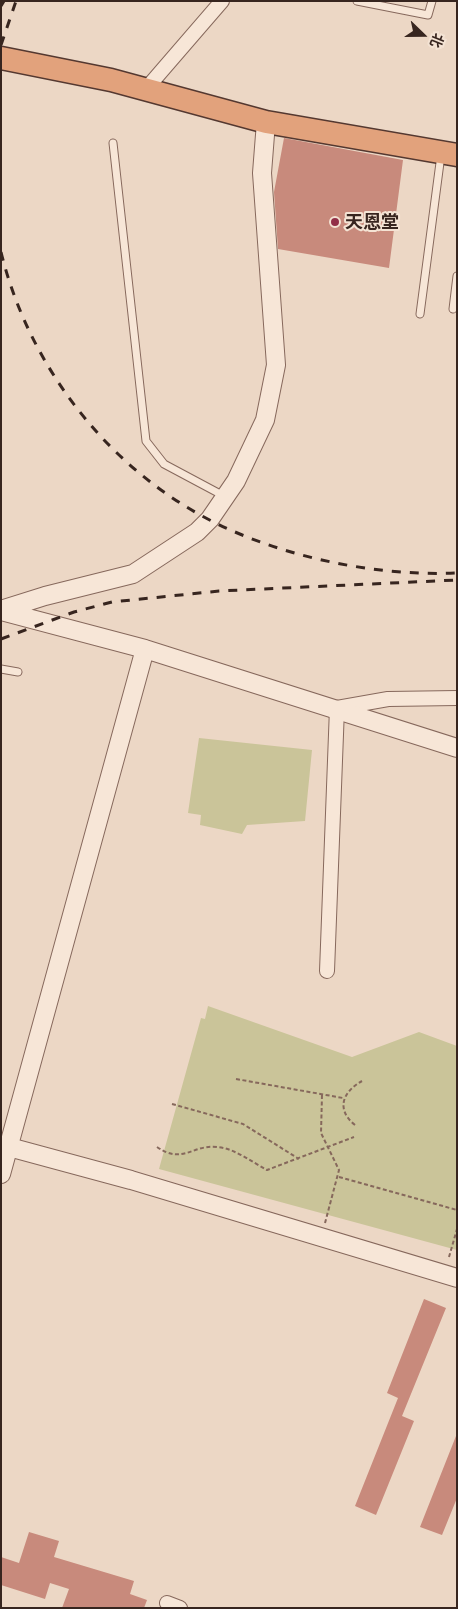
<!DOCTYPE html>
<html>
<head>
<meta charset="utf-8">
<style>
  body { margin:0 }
  #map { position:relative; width:458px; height:1609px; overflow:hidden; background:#ecd7c5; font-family:"Crimson Pro","Noto Sans SC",serif }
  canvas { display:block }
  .frame { position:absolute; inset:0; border:2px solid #37251f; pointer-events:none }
  .north { position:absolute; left:398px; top:10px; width:50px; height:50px; -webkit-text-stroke:4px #f4e3d4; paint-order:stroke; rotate:112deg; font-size:14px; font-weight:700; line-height:20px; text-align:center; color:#37251f }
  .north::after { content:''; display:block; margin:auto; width:18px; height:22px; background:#37251f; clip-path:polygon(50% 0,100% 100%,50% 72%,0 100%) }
</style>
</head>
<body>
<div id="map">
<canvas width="458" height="1609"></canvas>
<div class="frame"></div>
<div class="north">北</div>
</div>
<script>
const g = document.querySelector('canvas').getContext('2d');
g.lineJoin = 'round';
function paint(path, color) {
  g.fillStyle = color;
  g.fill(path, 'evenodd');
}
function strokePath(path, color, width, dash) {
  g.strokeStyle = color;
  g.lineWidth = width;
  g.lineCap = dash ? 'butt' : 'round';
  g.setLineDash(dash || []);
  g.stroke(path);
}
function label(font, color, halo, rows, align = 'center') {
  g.font = font + ' "Crimson Pro","Noto Sans SC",serif';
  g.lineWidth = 4;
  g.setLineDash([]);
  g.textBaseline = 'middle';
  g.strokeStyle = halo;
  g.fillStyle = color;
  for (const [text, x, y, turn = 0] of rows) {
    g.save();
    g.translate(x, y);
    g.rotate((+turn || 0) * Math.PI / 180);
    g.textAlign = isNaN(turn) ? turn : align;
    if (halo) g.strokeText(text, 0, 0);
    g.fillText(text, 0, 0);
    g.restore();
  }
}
const green = new Path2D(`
  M199,738L312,750L305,821L247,825L242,834L200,825L201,815L188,813Z
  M208,1006L352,1057L419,1032L457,1046V1250L159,1169L201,1018L205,1019Z`);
const building = new Path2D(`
  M284,138L403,160L389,268L278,249L274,192Z
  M424,1299L446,1308L402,1416L414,1421L376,1515L355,1506L398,1398L387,1393Z
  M456,1436L457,1498L442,1535L420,1527Z
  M29,1532L59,1541L54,1557L134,1581L130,1594L147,1600L144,1608H62L69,1589L50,1583L45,1599L1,1585V1557L19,1563Z`);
const path = new Path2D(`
  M236,1079L343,1098
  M322,1095L321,1133L339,1170L325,1223
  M172,1104L243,1124L299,1159
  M355,1125C336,1110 342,1092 362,1081
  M157,1147C183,1165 193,1144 217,1147C234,1148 252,1162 267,1170L354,1137
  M339,1177L457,1210
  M449,1257L457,1229`);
const service = new Path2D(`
  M357,1L428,15L432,1
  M113,143L146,441L164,464L224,496
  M453,309L457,276
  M420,314L441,155
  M1,669L18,672`);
const minor = new Path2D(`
  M146,89L222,1
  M327,971L337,708L388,699L457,698
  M167,1603L180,1608`);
const tertiary = new Path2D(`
  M1,610L45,596L133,574L197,532L210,519L236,481L265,420L276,365L262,173L266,122
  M1,611L145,649L457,748
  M9,1147L131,1180L457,1278
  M1,1174L145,649`);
const trunk = new Path2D(`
  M1,58L111,80L266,122L457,155`);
const rail = new Path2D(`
  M1,6L4,1
  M1,45L16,1
  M1,252C26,355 94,450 185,506C260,553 369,577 457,573
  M1,639L74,612L112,602L219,591L457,580`);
const markers = [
  [335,222,5,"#922f47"]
];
const poiNames = [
  ["天恩堂",345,222]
];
paint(green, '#cac499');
paint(building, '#c88a7c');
strokePath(service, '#86685c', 9);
strokePath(minor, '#86685c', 16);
strokePath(tertiary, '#86685c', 20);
strokePath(trunk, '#543830', 25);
strokePath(path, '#86685c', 2, [4, 2.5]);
strokePath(service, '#f7e6d7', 7);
strokePath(minor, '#f7e6d7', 14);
strokePath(tertiary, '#f7e6d7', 18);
strokePath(trunk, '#e2a27c', 22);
strokePath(rail, '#37251f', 3, [9, 9]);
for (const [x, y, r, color] of markers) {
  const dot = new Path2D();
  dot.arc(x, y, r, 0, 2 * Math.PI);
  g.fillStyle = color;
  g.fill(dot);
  strokePath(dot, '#f4e3d4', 2);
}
label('bold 18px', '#37251f', '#f4e3d4', poiNames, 'left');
</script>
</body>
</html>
